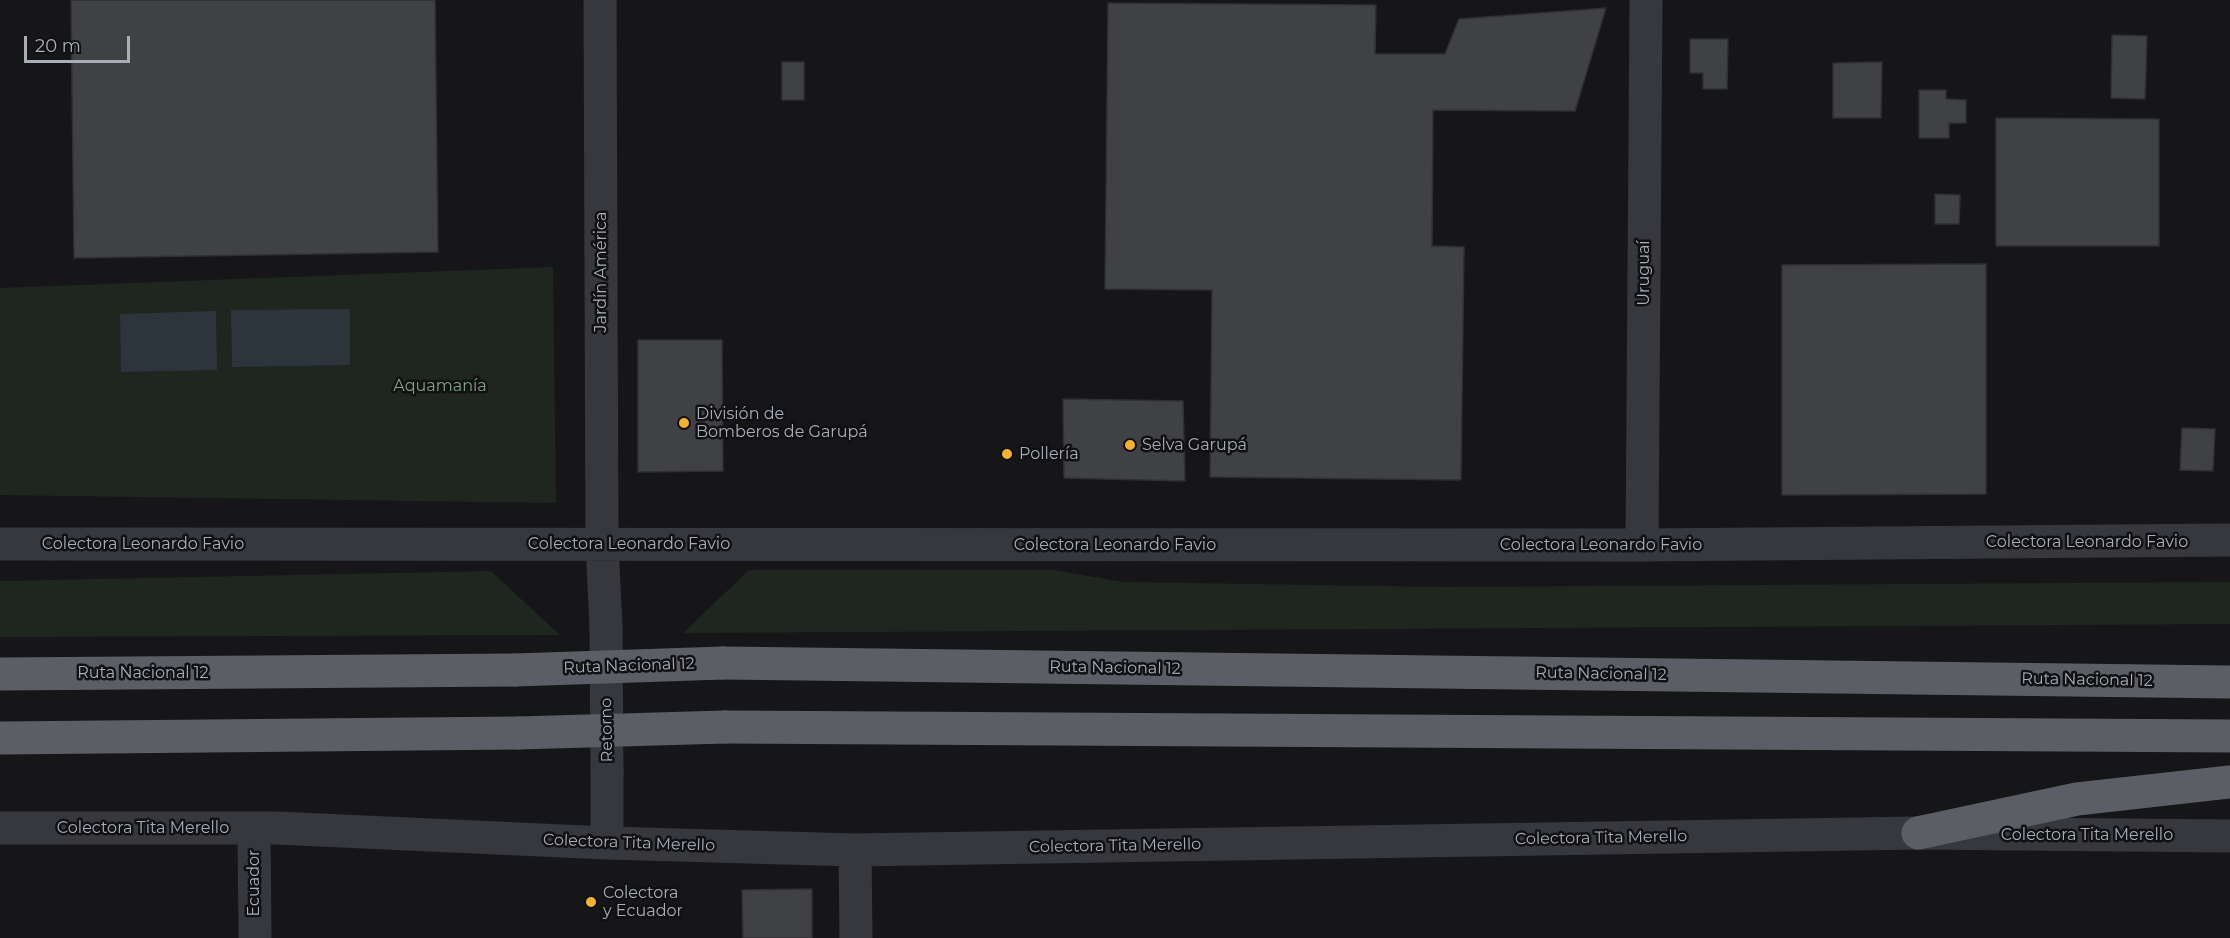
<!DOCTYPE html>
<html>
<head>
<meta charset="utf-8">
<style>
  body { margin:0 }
  #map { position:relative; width:2230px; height:938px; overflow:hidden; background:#161618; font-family:Montserrat,sans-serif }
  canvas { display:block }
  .scale { position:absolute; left:24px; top:36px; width:106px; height:27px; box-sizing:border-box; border:3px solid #a8adb8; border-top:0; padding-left:8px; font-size:18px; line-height:21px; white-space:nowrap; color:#a8adb8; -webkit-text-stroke:4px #111113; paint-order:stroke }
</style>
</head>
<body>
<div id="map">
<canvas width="2230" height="938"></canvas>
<div class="scale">20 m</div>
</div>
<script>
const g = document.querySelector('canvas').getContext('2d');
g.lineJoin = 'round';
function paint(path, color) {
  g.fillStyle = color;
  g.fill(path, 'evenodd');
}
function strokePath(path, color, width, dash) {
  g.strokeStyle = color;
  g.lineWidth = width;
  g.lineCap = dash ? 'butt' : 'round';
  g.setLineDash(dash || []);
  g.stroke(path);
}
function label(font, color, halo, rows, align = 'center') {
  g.font = font + ' Montserrat,sans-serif';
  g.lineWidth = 5;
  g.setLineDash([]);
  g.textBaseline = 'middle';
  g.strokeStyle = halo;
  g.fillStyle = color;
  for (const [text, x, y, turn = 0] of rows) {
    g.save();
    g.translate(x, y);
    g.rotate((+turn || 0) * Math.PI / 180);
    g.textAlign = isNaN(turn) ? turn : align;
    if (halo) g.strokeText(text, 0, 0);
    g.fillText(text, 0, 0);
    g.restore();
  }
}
const green = new Path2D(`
  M553,267L556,503L0,495V288Z
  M749,570H1054L1123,582L1442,587L2230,582V624L683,633Z
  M491,571L560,635L0,637V581Z`);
const water = new Path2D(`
  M350,309V365L232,367L231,310Z
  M216,311L217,370L121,372L120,314Z`);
const building = new Path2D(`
  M71,0H435L438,252L74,258Z
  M1108,3L1376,5L1375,54H1445L1459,19L1606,8L1575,111L1433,110L1432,246L1464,247L1461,480L1210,477L1212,290L1105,289Z
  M2112,35L2147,36L2145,99L2111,98Z
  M1690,39H1728L1727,89H1703V73H1690Z
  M782,62H804V100H782Z
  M1882,62L1881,118H1833V63Z
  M1919,90H1946V99L1966,100V123H1949V138H1919Z
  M1996,118L2159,119V246H1996Z
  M1935,194L1960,195L1959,224H1935Z
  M1986,264V494L1782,495V265Z
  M638,340H722L723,471L638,472Z
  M1063,399L1183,401L1185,481L1064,478Z
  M2182,428L2215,429L2213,471L2180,470Z
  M812,889V938H743L742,890Z`);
const minor = new Path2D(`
  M600,0L602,544L606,627
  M0,544L1642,545L2230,540
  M1642,545L1646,0
  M0,828H276L607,843L855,850L1918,833L2230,836
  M254,828L255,938
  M607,843V773
  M855,850L856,938`);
const tertiary = new Path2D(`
  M606,627L607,773`);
const trunk = new Path2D(`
  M723,663L2230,682
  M0,674L515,670
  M725,727L2230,736
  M0,738L518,733
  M1918,833L2077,799L2230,782`);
const trunkBridge = new Path2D(`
  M515,670L723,663
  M518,733L725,727`);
const markers = [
  [684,423,6,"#f2b134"],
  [1130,445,6,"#f2b134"],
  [1007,454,6,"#f2b134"],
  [591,902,6,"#f2b134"]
];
const streetNames = [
  ["Jardín América",601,272,-90],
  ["Uruguaí",1644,273,-90],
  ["Colectora Leonardo Favio",2087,542],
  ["Colectora Leonardo Favio",143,544],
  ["Colectora Leonardo Favio",629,544],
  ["Colectora Leonardo Favio",1115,545],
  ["Colectora Leonardo Favio",1601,545],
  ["Ruta Nacional 12",629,666,-2],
  ["Ruta Nacional 12",1115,668,1],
  ["Ruta Nacional 12",143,673],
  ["Ruta Nacional 12",1601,674,1],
  ["Ruta Nacional 12",2087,680,1],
  ["Retorno",607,730,-91],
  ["Colectora Tita Merello",143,828],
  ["Colectora Tita Merello",2087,835],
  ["Colectora Tita Merello",1601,838,-1],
  ["Colectora Tita Merello",629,843,2],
  ["Colectora Tita Merello",1115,846,-1],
  ["Ecuador",254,883,-90]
];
const parkNames = [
  ["Aquamanía",440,386]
];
const poiNames = [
  ["División de",696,414],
  ["Bomberos de Garupá",696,432],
  ["Selva Garupá",1142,445],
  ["Pollería",1019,454],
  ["Colectora",603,893],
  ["y Ecuador",603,911]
];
paint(green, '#1e261f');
paint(water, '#2c353c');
paint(building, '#404145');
strokePath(building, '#303034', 1.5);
strokePath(minor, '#37383d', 33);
strokePath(tertiary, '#37383d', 33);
strokePath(trunk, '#5b5e65', 33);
strokePath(trunkBridge, '#5b5e65', 33);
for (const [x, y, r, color] of markers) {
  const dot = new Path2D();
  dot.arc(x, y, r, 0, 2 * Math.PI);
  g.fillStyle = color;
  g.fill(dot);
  strokePath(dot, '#111113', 2);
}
label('16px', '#a8adb8', '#111113', streetNames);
label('16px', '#7fa381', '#111113', parkNames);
label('16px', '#a8adb8', '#111113', poiNames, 'left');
</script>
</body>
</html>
